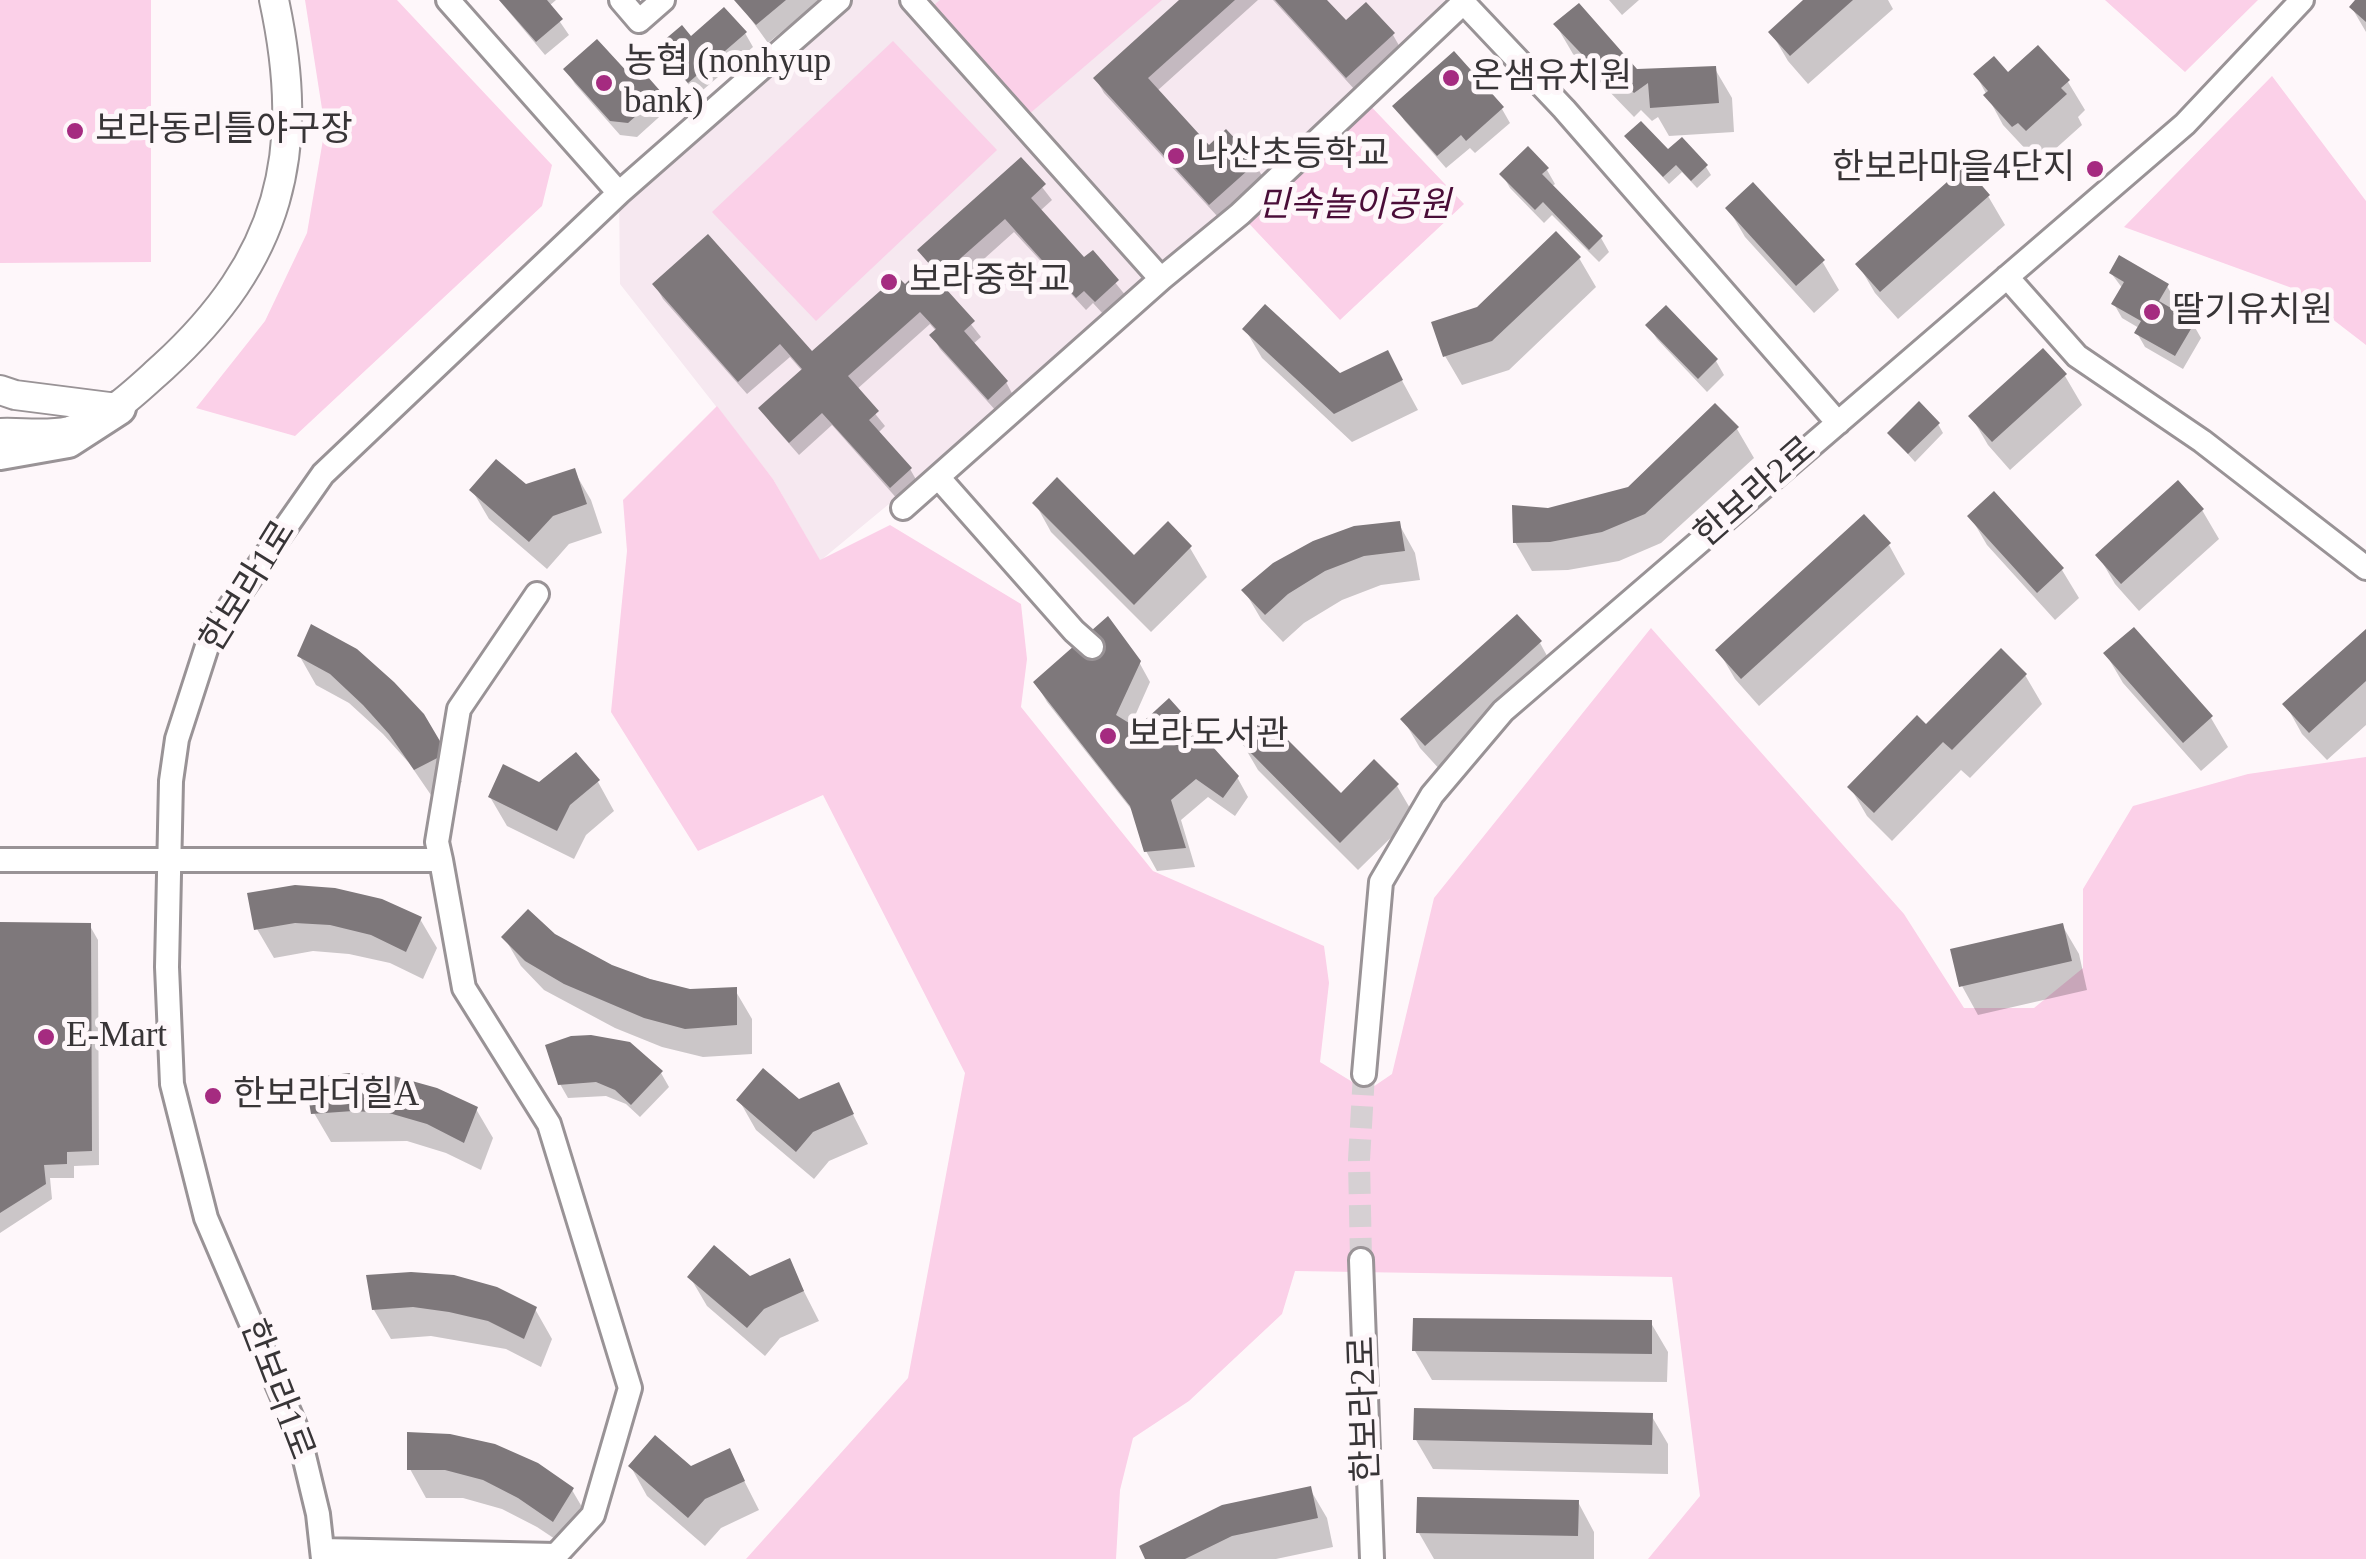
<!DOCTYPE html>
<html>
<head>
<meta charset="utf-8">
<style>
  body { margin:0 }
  canvas { display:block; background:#fef7fa }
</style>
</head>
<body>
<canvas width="2366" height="1559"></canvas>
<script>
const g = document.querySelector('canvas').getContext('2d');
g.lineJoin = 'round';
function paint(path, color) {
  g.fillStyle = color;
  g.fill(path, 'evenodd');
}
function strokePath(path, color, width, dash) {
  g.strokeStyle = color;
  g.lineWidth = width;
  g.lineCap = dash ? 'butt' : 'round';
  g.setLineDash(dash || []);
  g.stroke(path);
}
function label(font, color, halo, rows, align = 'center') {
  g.font = font + ' "Times New Roman","Noto Sans KR",serif';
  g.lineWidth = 10;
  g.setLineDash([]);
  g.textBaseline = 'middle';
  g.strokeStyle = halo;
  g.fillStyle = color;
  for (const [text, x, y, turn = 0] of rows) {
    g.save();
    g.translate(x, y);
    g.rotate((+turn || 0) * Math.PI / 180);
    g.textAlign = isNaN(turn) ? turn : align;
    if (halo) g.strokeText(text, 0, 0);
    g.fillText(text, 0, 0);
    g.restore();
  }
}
const built = new Path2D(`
  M839,0H1461L1240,214L820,561L773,479L620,284L619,193Z`);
const green = new Path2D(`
  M0,0H151V262L0,263Z
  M305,0H397L552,165L542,206L295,436L196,408L265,321L307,233L325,128Z
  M940,0H1162L1028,115L933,6Z
  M2105,0H2258L2185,72Z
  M893,41L997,150L816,321L712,212Z
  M2272,76L2366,201V345L2292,288L2124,227Z
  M1363,98L1464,204L1340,320L1240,214Z
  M717,406L773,479L820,560L890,525L1021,604L1027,659L1021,707L1153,871L1324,946L1329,983L1320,1062L1367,1091L1392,1074L1434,898L1651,628L1904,914L1964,1008H2034L2083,968V889L2133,806L2248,774L2366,757V1559H1648L1700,1496L1672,1277L1295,1271L1282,1314L1189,1401L1133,1438L1120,1490L1116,1559H746L908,1378L965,1073L823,795L698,851L611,712L627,551L623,500Z`);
const shadow = new Path2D(`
  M499,0H556L549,6L569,35L545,55Z
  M737,0H820L768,43Z
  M1183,0H1258L1157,91L1209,148L1254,163L1263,177L1218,217L1104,93L1096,79Z
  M1273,0H1324L1345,23L1393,35L1401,49L1355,90Z
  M1609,0H1639L1622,15Z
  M1807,0H1888L1893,9L1808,84L1788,61L1771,32Z
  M2358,0H2366V32L2352,8Z
  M1556,25L1636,72L1715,69L1732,98L1734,132L1669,136L1658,117L1652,121L1641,110L1634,117L1573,54Z
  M745,33L753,47L697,95L659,47L691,39Z
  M566,70L630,80L660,95L668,109L637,137L620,135L575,84Z
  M1976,75L2068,82L2085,110L2078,117L2082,125L2044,159L2036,150L2031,155L2003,125Z
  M1396,106L1502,109L1510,123L1475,153L1470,148L1446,168L1404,120Z
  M1633,145L1706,167L1711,175L1697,188L1682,172L1669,184Z
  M1021,160L1052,200L1040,211L1084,261L1092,254L1126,296L1104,315L1093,303L1086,310L1014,232L946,293L981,337L972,345L1006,382L1014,397L997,412L940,349L932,335L936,331L930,324L856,390L885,426L878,433L910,469L918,483L899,501L832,425L799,455L770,422L761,408L803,372L790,357L747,394L663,299L655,285L812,354L904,288L923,280L934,271L920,251Z
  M1547,170L1555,184L1551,187L1601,238L1609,252L1599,262L1552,215L1544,223L1510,188L1502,174Z
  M1988,196L2005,225L1898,319L1875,293L1858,264Z
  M1728,208L1822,261L1839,290L1814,313L1745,237Z
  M1579,258L1596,287L1509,370L1462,385L1445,356Z
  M2111,273L2167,286L2175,300L2169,310L2193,324L2201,338L2183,369L2145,347L2137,333L2139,328L2122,318L2114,304L2123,289Z
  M1648,325L1716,361L1724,375L1707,392L1657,339Z
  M1245,329L1339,376L1387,353L1418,410L1352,442L1262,358Z
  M2043,352L2065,376L2082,405L2010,470L1988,445L1971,416Z
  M1715,406L1737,429L1754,458L1661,543L1619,561L1568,570L1532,571L1515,542L1548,510L1629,489Z
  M1938,424L1943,433L1915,462L1890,434Z
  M574,471L591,500L602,533L569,544L547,569L489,519L472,490L525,487Z
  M1035,503L1134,558L1168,525L1190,548L1207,577L1151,632L1051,532Z
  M2202,510L2219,539L2139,611L2115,584L2098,555Z
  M1970,516L2062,570L2079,598L2055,620L1987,545Z
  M1399,524L1415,553L1420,580L1381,585L1342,600L1304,623L1283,642L1261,619L1244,590Z
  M1889,545L1905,574L1759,706L1735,679L1718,650Z
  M2133,630L2211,718L2228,747L2201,771L2123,683L2106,654Z
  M2366,634V725L2327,760L2302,734L2286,705Z
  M1540,643L1556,672L1443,773L1420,748L1403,719Z
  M299,655L422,716L462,782L433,798L409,763L383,734L349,703L316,685Z
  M1139,662L1150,682L1130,727L1144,746L1156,733L1149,721L1237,777L1248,797L1235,816L1208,797L1181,820L1195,867L1157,871L1146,851L1135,814L1047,702L1036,683Z
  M2025,675L2042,704L1970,778L1961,770L1892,841L1867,816L1850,787L1926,728Z
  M1241,741L1341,796L1397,786L1414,815L1358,870L1258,770Z
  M598,782L614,811L586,835L574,859L507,826L490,797L540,785Z
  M250,895L420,919L437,948L423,979L390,963L349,954L313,951L274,958L257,929Z
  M0,924L90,926L98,940L99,1165L74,1166V1178H50L52,1199L0,1233Z
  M2062,925L2079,954L2087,990L1978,1015L1962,986Z
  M553,936L611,967L689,991L735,990L752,1019V1054L703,1057L662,1047L615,1028L544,990L521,966L504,937Z
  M661,1073L669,1087L640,1117L626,1104L606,1096L568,1098L560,1084Z
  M308,1080L476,1109L493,1138L481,1170L446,1153L407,1141L331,1142L314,1113Z
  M838,1085L868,1144L829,1161L814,1179L756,1130L739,1100L799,1102Z
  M789,1262L819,1321L780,1338L765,1356L707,1306L690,1277L750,1279Z
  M369,1277L535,1309L552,1339L541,1367L506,1349L431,1336L391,1339L374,1310Z
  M1651,1323L1668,1352L1667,1382L1432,1380L1415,1351Z
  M1651,1415L1668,1444V1474L1433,1469L1416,1440Z
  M410,1435L572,1490L589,1519L570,1549L537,1527L502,1509L463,1498H426L410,1469Z
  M729,1451L759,1510L721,1528L705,1546L647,1496L631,1467L690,1469Z
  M1310,1489L1327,1518L1333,1547L1276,1559H1148Z
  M1578,1502L1594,1532V1559H1434L1419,1533Z`);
const building = new Path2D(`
  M499,0H547L563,19L536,42Z
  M734,0H786L756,25Z
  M1179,0H1235L1148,78L1209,145L1226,129L1257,162L1209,205L1093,78Z
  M1275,0H1327L1346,20L1366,2L1395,33L1346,78Z
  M1803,0H1853L1790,56L1768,32Z
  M2355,0H2366V22L2349,7Z
  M1579,3L1637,69L1716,66L1719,103L1650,108L1648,83L1634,93L1623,82L1616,90L1553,24Z
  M724,7L747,32L688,83L656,47L682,25L691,36Z
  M597,39L631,76L640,68L662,93L628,123L610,121L563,69Z
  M2038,45L2070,80L2061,88L2067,94L2026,131L2018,123L2012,127L1983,95L1988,91L1973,74L1994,56L2008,72Z
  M1454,51L1504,107L1466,141L1461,135L1437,156L1392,106Z
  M1641,121L1668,149L1682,137L1708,165L1691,181L1676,165L1663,177L1624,136Z
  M1528,146L1549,168L1542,174L1603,236L1589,250L1543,202L1535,210L1499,174Z
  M1021,157L1046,184L1031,198L1084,257L1093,250L1119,280L1095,302L1084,291L1076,298L1005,219L937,279L975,321L964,331L1008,381L988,400L929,335L936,329L920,312L848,376L879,411L869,420L912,468L890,488L822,413L789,443L758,408L802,369L780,344L738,382L652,284L708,234L812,351L897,276L905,284L919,271L923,277L933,268L917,250Z
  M1965,166L1990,195L1880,292L1855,264Z
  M1753,182L1825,260L1796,286L1725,208Z
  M1556,231L1581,257L1492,341L1443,357L1431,322L1477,307Z
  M2119,255L2169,284L2159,301L2195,322L2175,356L2134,333L2141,321L2111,304L2124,282L2109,273Z
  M1265,304L1340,373L1388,350L1403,380L1334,414L1242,329Z
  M1666,305L1718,359L1698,379L1645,325Z
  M2043,348L2067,374L1992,442L1968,416Z
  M1919,401L1940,423L1908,454L1887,433Z
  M1715,403L1739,427L1645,514L1602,532L1550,542L1513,543L1512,505L1548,508L1628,487Z
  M496,459L526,484L575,468L587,504L553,516L529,542L469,490Z
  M1057,477L1134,555L1168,521L1192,546L1134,605L1032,503Z
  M2178,480L2204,509L2121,584L2095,555Z
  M1994,491L2064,568L2037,593L1967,516Z
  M1864,514L1891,543L1741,679L1715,650Z
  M1400,521L1405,551L1364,556L1325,571L1288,594L1265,615L1241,590L1273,563L1313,541L1354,526Z
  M1517,614L1542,641L1425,746L1400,719Z
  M1108,616L1141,661L1116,715L1134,726L1144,742L1156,730L1145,720L1169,698L1239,776L1223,798L1196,779L1171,800L1186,848L1144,852L1130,806L1033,682Z
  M311,624L357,649L394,682L424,714L447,753L414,770L389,734L363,705L330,674L297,656Z
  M2134,627L2213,716L2183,743L2103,653Z
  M2366,629V681L2309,733L2282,704Z
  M2001,648L2027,674L1952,750L1943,742L1874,813L1847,787L1917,715L1926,724Z
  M1263,715L1341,793L1374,759L1399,784L1340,843L1238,740Z
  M576,752L600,780L570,805L557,831L488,797L503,764L539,782Z
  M295,885L335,888L382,899L422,917L406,952L371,935L330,925L295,923L254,930L247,893Z
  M528,909L555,934L612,965L650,979L690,989L737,987V1025L685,1029L644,1018L564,984L525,961L501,937Z
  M0,922L91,923L92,1151L67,1152V1164L44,1165L46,1184L0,1213Z
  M2063,923L2072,961L1959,987L1950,949Z
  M591,1035L630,1042L663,1071L631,1105L615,1090L596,1082L558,1085L545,1045L571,1036Z
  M763,1068L799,1099L839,1082L854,1114L813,1132L796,1152L736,1100Z
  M350,1073L394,1076L437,1088L478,1107L464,1143L427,1124L389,1113L353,1111L311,1114L305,1078Z
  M714,1245L750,1276L790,1258L804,1291L764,1309L747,1328L687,1277Z
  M411,1272L454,1275L497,1287L537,1307L524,1339L488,1321L449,1312L413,1307L372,1310L366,1275Z
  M1413,1318L1652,1320V1354L1412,1351Z
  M1414,1408L1653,1413L1652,1445L1413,1440Z
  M407,1432L450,1434L495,1444L538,1463L574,1488L553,1522L518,1498L483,1480L445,1470H407Z
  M655,1435L691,1466L730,1448L745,1481L705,1499L688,1518L628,1466Z
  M1311,1486L1318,1518L1232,1536L1185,1559H1145L1139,1546L1222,1505Z
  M1417,1497L1579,1500L1578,1536L1416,1533Z`);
const minorTunnel = new Path2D(`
  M1361,1260L1359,1160L1364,1074`);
const minor = new Path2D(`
  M448,0L619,193
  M621,0L639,21L663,0
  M1461,0L1564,109L1838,423
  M2007,277L2077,356L2202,441L2366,568
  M1161,279L1240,214L1463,3
  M938,477L1074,631L1092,647
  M903,508L1161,279L912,0
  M0,860H441L464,988L549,1124L630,1388L593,1515L556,1555L322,1550
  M441,860L437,842L459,709L537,594
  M1364,1074L1381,882L1432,795L1503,711L2185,124L2302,0
  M1361,1260L1372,1559
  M323,1559L318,1514L299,1435L206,1218L172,1084L167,967L171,781L177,739L211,634L323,474L619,193L839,0`);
const major = new Path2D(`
  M0,390L15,395L117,408
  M0,433C21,432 48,436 69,431C107,421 135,392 163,367C281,259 307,153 274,0`);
const highway = new Path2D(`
  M0,453L68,441L119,408`);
const markers = [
  [1451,78,10,"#a52b80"],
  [604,83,10,"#a52b80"],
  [75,131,10,"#a52b80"],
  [1176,156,10,"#a52b80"],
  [2095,169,10,"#a52b80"],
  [889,282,10,"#a52b80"],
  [2152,312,10,"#a52b80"],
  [1108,736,10,"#a52b80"],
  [46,1037,10,"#a52b80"],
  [213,1096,10,"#a52b80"]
];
const poiNames = [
  ["농협 (nonhyup",624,63],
  ["bank)",624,103],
  ["온샘유치원",1471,78],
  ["보라동리틀야구장",95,131],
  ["나산초등학교",1196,156],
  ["한보라마을4단지",2075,169,"right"],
  ["보라중학교",909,282],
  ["딸기유치원",2172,312],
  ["보라도서관",1128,736],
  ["E-Mart",66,1037],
  ["한보라더힐A",233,1096]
];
const parkNames = [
  ["민속놀이공원",1354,207]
];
const streetNames = [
  ["한보라2로",1756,493,-41],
  ["한보라1로",249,587,-58],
  ["한보라1로",276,1390,69],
  ["한보라2로",1366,1409,-92]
];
paint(built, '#f6e8f0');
paint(green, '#fbd0e8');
paint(shadow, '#0003');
paint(building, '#7e787b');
strokePath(minorTunnel, '#d6d0d3', 22, [22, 11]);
strokePath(minor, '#999396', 28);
strokePath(major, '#999396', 32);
strokePath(highway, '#999396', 38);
strokePath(minor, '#fff', 22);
strokePath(major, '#fff', 28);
strokePath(highway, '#fff', 32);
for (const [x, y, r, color] of markers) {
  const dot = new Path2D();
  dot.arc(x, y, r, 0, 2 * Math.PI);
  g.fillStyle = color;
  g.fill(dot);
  strokePath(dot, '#fef7fa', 4);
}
label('35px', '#383537', '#fef7fa', poiNames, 'left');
label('italic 35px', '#4a0d38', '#fef7fa', parkNames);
label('35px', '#383537', '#fef7fa', streetNames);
</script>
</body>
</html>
